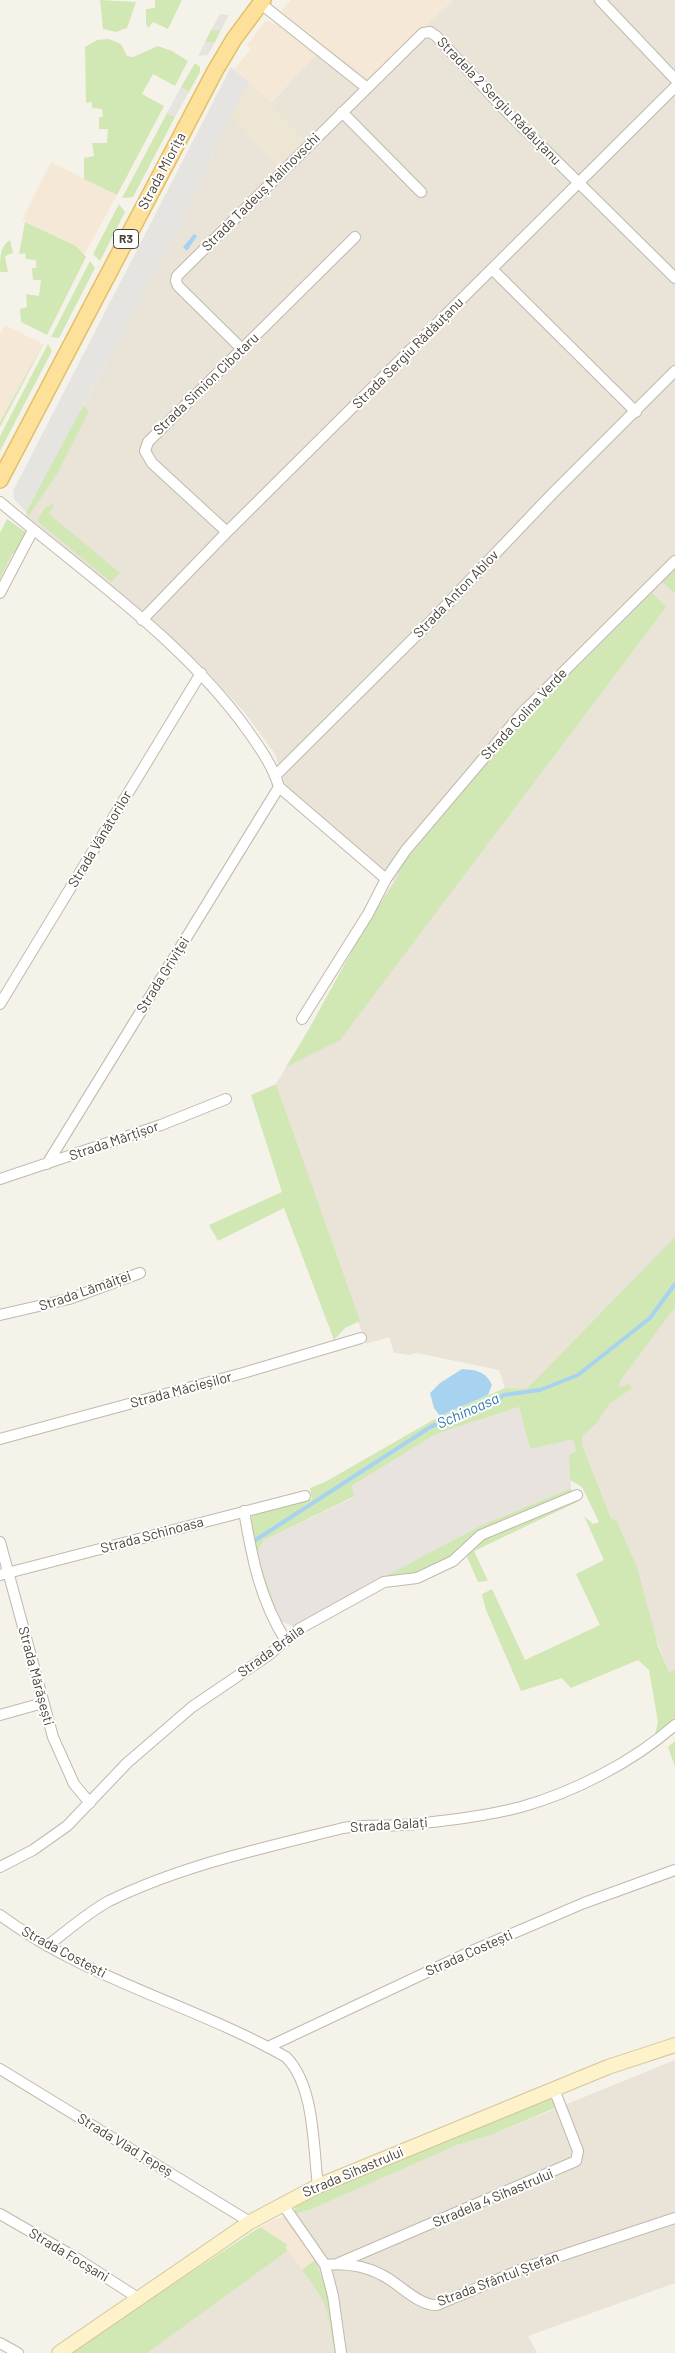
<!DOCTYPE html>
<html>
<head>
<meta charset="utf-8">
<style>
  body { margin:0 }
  canvas { display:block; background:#f5f2ea }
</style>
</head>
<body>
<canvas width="675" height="2353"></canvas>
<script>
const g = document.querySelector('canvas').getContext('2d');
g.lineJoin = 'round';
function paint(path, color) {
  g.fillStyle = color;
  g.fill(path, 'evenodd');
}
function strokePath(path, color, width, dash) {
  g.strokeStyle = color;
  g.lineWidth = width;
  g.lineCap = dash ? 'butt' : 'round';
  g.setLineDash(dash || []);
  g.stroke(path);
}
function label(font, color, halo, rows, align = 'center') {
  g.font = font + ' Barlow,sans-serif';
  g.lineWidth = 4;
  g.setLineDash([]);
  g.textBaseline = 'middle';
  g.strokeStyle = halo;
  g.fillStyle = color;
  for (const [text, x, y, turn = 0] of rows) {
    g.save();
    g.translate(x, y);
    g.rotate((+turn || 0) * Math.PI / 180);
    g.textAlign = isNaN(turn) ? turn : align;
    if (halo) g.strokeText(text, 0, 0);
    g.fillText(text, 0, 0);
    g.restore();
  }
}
const residential = new Path2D(`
  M315,0H675V1694L669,1672L583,1447L578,1394L505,1388L499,1370L417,1353L409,1355L394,1353L389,1337L366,1344L276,1084L309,1029L364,929L394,881L289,789L285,784L275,754L245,713L201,665L158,625L25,515L156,270L213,158L210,155L244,88Z
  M675,2060V2283L528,2336L537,2353H71L271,2221L312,2209L457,2145L491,2135Z`);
const commercial = new Path2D(`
  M291,0H454L369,80L280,12Z
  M266,20L284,28L317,54L271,104L234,69L251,49L247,45Z
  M51,162L117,195L84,255L76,246L22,220Z
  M5,325L43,344L0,422V334Z
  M283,2217L315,2260L302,2270L285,2247L287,2245L260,2227L271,2221Z`);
const industrial = new Path2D(`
  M519,1407L530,1449L573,1438L576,1451L569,1456L571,1488L482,1525L293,1626L280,1621L257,1553L264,1540L355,1497L350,1486L436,1434Z`);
const education = new Path2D(`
  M249,82L305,140L277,167L231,116Z`);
const green = new Path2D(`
  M100,0L136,2L127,28L116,32L103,29Z
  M155,0H182L168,29L153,22L148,28L146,24V9L155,8Z
  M211,30H221L215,42H205Z
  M109,39L121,44L127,56L133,57L158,46L172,51L188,61L175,86L153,74L142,94L164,106L117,195L84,179V158L94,156L92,143H107L108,129H99V117H103L102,109L92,108V102L86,103L85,47L97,40Z
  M195,63L200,67V72L189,92L181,87Z
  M167,113L175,117L133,197L122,198Z
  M119,204L125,212L100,261L93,254Z
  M25,222L76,246L86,257L47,335L21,322L20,309L27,307L26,294L39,296L41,280H33L32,268H36V260L26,259L25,253L19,254Z
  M10,240L13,253L5,256L8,272H0C0,259 0,246 10,240Z
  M90,261L95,268L59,338L51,337Z
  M43,344V345L0,427V422Z
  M48,344L52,351L0,451V436Z
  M82,405L89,411L58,472L29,515L26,512Z
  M55,502L49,514L120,573L111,582L37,521L44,509Z
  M7,519L27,533L18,552L12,555L0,579V533Z
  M675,569V593L662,582Z
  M652,593L666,607L340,1040L286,1067L309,1029L364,929L399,875L398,870L514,730Z
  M276,1084L360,1321L345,1328L334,1340L284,1208L218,1241L209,1225L282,1192L251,1095Z
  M675,1237V1307L620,1381L619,1388L629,1384L632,1388L609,1404L596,1424L582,1436L583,1447L611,1519L616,1520L637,1567L658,1646L669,1672L675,1670V1719L655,1734L658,1722L649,1670L638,1660L571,1688L562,1678L521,1691L486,1610L482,1594L492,1589L525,1660L600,1625L576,1574L604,1560L584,1516L593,1524L599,1522L582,1487L570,1480L569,1455L576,1451L573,1439L530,1449L519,1407L436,1434L351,1486L355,1496L264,1540L257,1553L280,1621C266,1598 248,1542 252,1515L312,1499L310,1488L325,1482L440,1416L505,1388L527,1389Z
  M571,1488L572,1493L474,1534L457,1553L416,1573L382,1578L482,1525Z
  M573,1500L577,1502L474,1551L488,1581L478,1582L467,1557L471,1546L488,1536Z
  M675,1741V1767L668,1747Z
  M552,2096L557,2107L491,2135L457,2145L312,2209L295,2214V2204L426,2146Z
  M260,2227L288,2245L285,2247L287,2251L147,2353H68Z
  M315,2260L331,2302L335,2343L333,2346C328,2307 326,2301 302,2270Z`);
const parking = new Path2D(`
  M220,14L229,15L221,30H211Z
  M205,42H215L208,55L198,56Z
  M231,67L249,82L210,155L213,158L156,270L26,512L14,499L13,491Z
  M181,87L189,92L175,117L167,113Z`);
const water = new Path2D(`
  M194,234L197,236L187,251L183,247Z
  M462,1369C475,1370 486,1371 492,1385L488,1395L440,1416L434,1408L430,1393L440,1383Z`);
const stream = new Path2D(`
  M254,1541L432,1426L475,1411L504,1395L540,1390L578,1375L650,1318L675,1284`);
const street = new Path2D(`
  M600,0L675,79
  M260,3L367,88
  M342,112L421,192
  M492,269L636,412
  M242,349L178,286L176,281L177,276L423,33L430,32L436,36L502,107L675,278
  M0,502C84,573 184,641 248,731C260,748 273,766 279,787L386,879
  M227,532L152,463L145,451L148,442L355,237
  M0,593L33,530
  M142,620L227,532L675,87
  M276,775L433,619L553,493L675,371
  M0,1004L201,673
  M302,1019L368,914L386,879L406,850L522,713L675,561
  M47,1164L279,787
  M0,1179L161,1125L226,1099
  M0,1315L69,1299L140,1273
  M0,1439L243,1373L361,1338
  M244,1511C252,1558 260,1600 286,1641
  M0,1542L53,1737L74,1784L90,1803
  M0,1575L305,1496
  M0,1715L43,1703
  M0,1867L33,1850L67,1826L127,1763L192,1707L270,1654L299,1629L384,1582L417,1578L453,1561L481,1535L577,1495
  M0,1915C86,1979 194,2005 286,2057C315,2086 313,2147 318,2186
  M47,1946C67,1931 87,1913 109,1901C182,1865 264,1848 343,1828C367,1824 391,1827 415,1824C451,1820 486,1816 521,1807C574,1792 633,1762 675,1725
  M268,2047L474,1950L584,1903L675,1870
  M0,2069L250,2222
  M282,2203L325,2265L333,2296L341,2353
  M0,2214L73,2256L138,2298
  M339,2263L576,2161L578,2151L554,2089
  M325,2265C344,2263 365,2266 382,2275C399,2283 418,2306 437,2305L527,2267L675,2218
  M0,2343L18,2353`);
const secondary = new Path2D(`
  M59,2353L250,2222L318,2186L608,2067L675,2045`);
const primary = new Path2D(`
  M0,480L215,71L234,39L263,0`);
const shields = [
  [126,239,25]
];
const shieldNames = [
  ["R3",126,239]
];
const streetNames = [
  ["Stradela 2 Sergiu Rădăuțanu",499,101,46],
  ["Strada Miorița",162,171,-62],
  ["Strada Tadeuș Malinovschi",261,192,-45],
  ["Strada Sergiu Rădăuțanu",408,353,-45],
  ["Strada Simion Cibotaru",206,384,-44],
  ["Strada Anton Ablov",456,594,-46],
  ["Strada Colina Verde",524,714,-47],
  ["Strada Vânătorilor",100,839,-59],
  ["Strada Griviței",163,975,-58],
  ["Strada Mărțișor",114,1141,-19],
  ["Strada Lămăiței",85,1291,-19],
  ["Strada Măcieșilor",181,1390,-15],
  ["Strada Schinoasa",152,1535,-15],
  ["Strada Brăila",271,1651,-36],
  ["Strada Mărășești",36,1676,75],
  ["Strada Galați",389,1825,-4],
  ["Strada Costești",64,1952,28],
  ["Strada Costești",469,1953,-24],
  ["Strada Vlad Țepeș",125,2145,31],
  ["Strada Sihastrului",353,2172,-23],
  ["Stradela 4 Sihastrului",493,2198,-23],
  ["Strada Focșani",69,2255,31],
  ["Strada Sfântul Ștefan",498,2279,-21]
];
const waterNames = [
  ["Schinoasa",468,1411,-24]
];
paint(residential, '#e9e3d8');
paint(commercial, '#f6e8d6');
paint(industrial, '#e8e3de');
paint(education, '#eee6d4');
paint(green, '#d1e8b4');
paint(parking, '#e6e4e1');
paint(water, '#a8d3f0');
strokePath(stream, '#a8d3f0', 4);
strokePath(street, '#c0b9ad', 12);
strokePath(secondary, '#d4c59a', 16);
strokePath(primary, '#e3bf6a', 18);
strokePath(street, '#fff', 10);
strokePath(secondary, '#fef2cb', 14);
strokePath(primary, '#fde19b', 15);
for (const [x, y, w] of shields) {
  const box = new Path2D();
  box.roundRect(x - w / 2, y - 9.5, w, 19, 4);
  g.fillStyle = '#fff';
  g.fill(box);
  strokePath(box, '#494238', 1);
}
label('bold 12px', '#494238', null, shieldNames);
label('14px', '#494238', '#fff', streetNames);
label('italic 15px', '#2f78ad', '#fff', waterNames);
</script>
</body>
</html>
